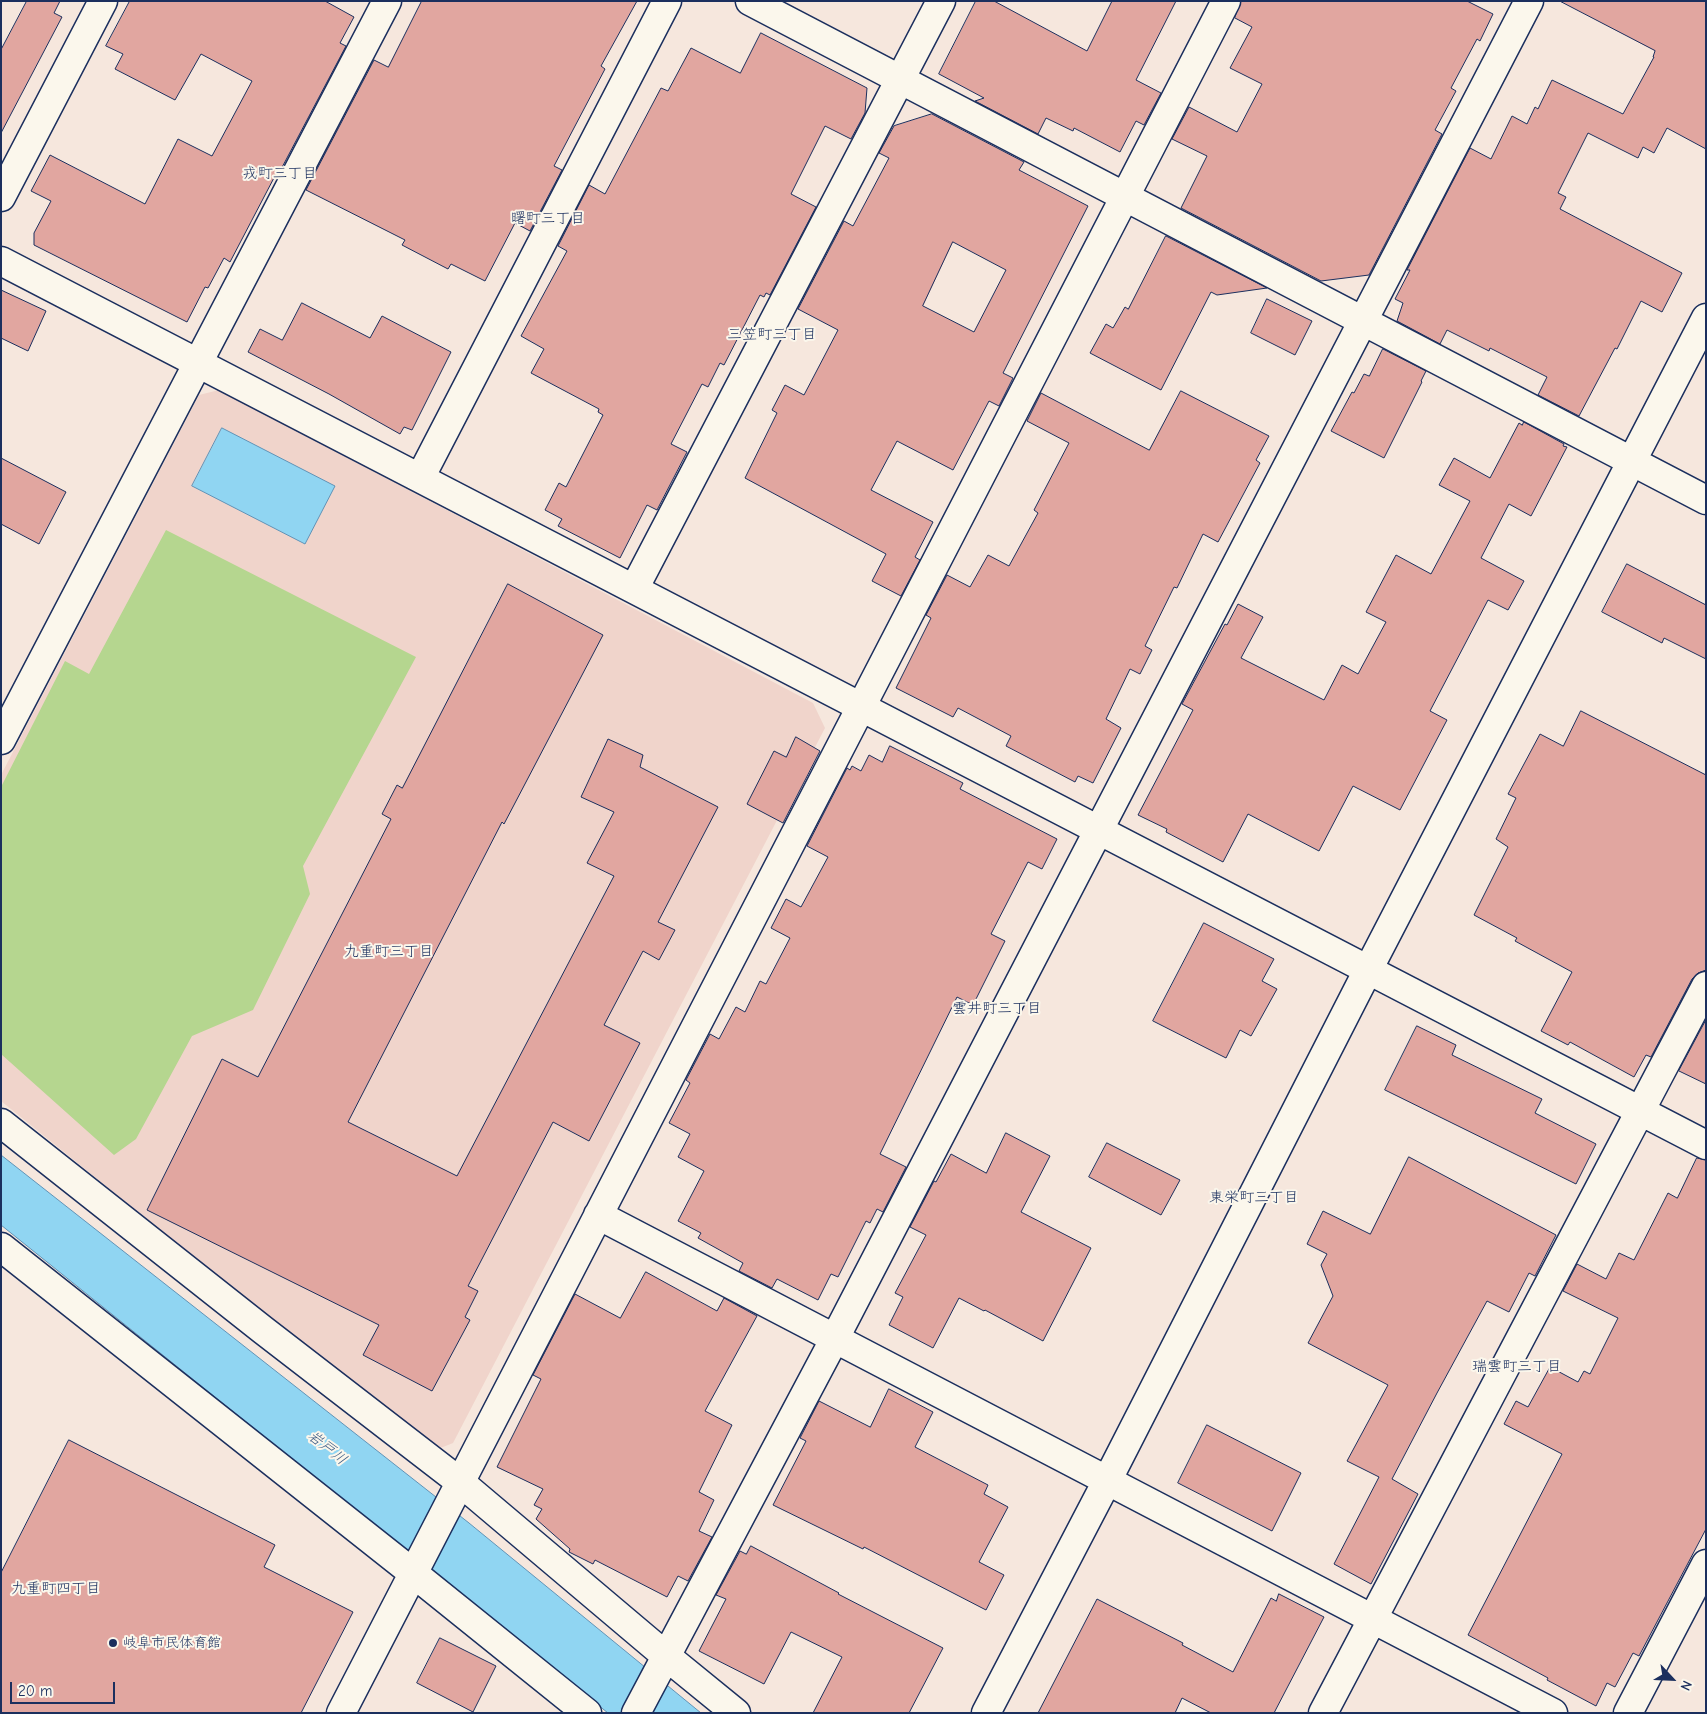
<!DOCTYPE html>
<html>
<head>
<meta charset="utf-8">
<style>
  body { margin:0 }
  #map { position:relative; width:1707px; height:1714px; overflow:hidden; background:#f6e7dd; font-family:"Comic Neue",sans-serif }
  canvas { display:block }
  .frame { position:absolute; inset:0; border:2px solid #1b2f5e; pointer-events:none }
  .north { position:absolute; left:1647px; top:1654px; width:50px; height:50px; -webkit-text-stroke:4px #fbf7ec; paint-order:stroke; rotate:115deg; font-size:14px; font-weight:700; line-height:20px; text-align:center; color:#1b2f5e }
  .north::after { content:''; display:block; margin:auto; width:18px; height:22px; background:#1b2f5e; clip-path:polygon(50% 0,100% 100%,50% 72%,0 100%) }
  .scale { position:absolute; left:10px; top:1682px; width:105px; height:22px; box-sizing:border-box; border:2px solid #1b2f5e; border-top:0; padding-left:6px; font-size:15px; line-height:18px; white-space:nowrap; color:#1b2f5e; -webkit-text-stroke:4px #fbf7ec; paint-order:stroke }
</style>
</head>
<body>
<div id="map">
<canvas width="1707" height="1714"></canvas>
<div class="frame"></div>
<div class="north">N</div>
<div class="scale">20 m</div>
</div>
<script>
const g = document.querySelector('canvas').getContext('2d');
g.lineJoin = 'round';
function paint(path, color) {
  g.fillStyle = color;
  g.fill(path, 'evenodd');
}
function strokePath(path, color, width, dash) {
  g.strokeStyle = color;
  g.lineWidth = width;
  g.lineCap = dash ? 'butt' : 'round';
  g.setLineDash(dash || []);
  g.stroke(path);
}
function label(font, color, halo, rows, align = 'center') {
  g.font = font + ' "Comic Neue","Klee One",sans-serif';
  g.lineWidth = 4;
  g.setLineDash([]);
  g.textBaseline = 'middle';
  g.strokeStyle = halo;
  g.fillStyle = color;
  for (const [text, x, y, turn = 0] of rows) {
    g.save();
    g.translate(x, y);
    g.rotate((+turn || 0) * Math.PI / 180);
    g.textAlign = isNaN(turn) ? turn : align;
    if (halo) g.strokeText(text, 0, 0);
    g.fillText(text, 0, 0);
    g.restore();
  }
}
const built = new Path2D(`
  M219,390L813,703L825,728L453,1443L433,1451L1,1101V775L199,395Z`);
const green = new Path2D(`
  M166,530L416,657L303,866L310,894L253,1010L192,1036L136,1139L114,1155L1,1054V787L65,661L89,674Z`);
const water = new Path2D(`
  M222,428L335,486L305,544L192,486Z
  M1,1155L469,1523L701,1713H608L1,1225Z`);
const building = new Path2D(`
  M27,1H60L54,13L62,17L1,133V50Z
  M130,1H325L354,17L340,43L346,46L278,175L276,174L230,262L224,258L208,288L205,287L187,322L34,245V233L51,201L31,191L50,155L145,204L178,139L212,156L252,81L201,54L175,100L115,69L123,54L106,46Z
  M422,1H637L601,66L605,69L554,166L562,170L530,231L515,223L485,281L451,264L448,269L402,245L405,240L306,190L374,60L388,67Z
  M976,1H994L1087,51L1112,1H1176L1136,80L1161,93L1144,125L1136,121L1120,152L1074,128L1073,131L1046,118L1038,134L975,101L984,98L939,74Z
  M1241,1H1467L1493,14L1480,41L1477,39L1451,88L1456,91L1435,130L1442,134L1369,275L1321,281L1181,208L1207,156L1172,139L1189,107L1237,132L1262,84L1230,68L1252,27L1235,18Z
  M1560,1H1706V149L1667,128L1654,153L1643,147L1638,158L1588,133L1558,193L1566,197L1560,209L1682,273L1662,312L1641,301L1617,349L1615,348L1579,416L1538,395L1547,377L1490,348L1489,351L1447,330L1440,344L1397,321L1403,303L1395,299L1410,270H1407L1470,148L1491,159L1512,116L1527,124L1535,107L1538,109L1552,80L1623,114L1654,57H1653L1655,51Z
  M761,33L867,88L865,113L851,139L825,126L791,194L816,207L770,295L766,293L764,297L760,295L724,365L720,363L708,387L702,384L671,444L687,452L657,510L647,505L620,558L558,526L562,519L545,510L559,483L566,487L603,415L598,412L599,409L531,373L544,349L521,336L567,251L558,246L589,185L605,194L661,88L668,91L691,48L740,73Z
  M932,114L1024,162L1019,170L1088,206L1003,373L1013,378L999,406L989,401L953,470L897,441L871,490L933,522L915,557L920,560L901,596L872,581L886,554L745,478L777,413L772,410L785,385L804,395L838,330L798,309L844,221L853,226L889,158L879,153L894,126ZM953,242L1006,270L974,332L923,306Z
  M1166,236L1267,288L1217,295L1211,292L1161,390L1090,353L1106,324L1113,328L1125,307L1128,309Z
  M1,290L46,311L28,351L1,338Z
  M1267,299L1312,321L1295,355L1251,333Z
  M302,303L370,338L382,316L451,352L412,430L404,427L400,434L329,394L248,352L260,329L282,340Z
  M1383,349L1426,371L1421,381L1422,382L1384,458L1331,431L1352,392L1354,393L1364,374L1369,376Z
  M1181,391L1269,436L1256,460L1260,463L1218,542L1203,534L1177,588L1174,587L1145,646L1152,650L1140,674L1130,669L1106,719L1121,728L1093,783L1078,776L1075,782L1006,746L1011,736L958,708L953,717L896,688L931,618L926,615L947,575L970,587L988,555L1009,566L1038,513L1034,510L1069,443L1027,421L1041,393L1149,450Z
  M1524,422L1564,444L1563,446L1567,447L1531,516L1509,504L1481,558L1524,581L1508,610L1488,600L1430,711L1447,720L1400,810L1353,786L1319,851L1248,814L1223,862L1166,832L1167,829L1138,815L1193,710L1182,704L1225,624L1227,625L1238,604L1263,617L1241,658L1324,700L1342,665L1358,674L1386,622L1366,612L1396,555L1431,574L1470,501L1439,485L1454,458L1490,478L1519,423L1522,425Z
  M1,458L66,492L39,544L1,524Z
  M1627,564L1706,605V659L1664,638L1662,643L1602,612Z
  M508,584L603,635L504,824L502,822L348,1122L457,1176L614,876L587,863L614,812L581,797L608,739L643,755L640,767L718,807L658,922L675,930L659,960L643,951L604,1025L640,1043L589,1141L553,1122L468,1286L478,1291L465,1317L470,1320L432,1391L363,1355L379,1325L147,1210L222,1059L258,1077L391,819L382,814L397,785L402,788Z
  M1581,711L1706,775V970L1698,973L1692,979L1651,1057L1646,1055L1634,1077L1570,1042L1568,1045L1541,1031L1572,972L1515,941L1517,938L1474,915L1508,847L1496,839L1516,798L1508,794L1540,734L1563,746Z
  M796,737L820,751L783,823L747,804L774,751L786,757Z
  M890,746L963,783L960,789L1057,839L1042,869L1028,862L991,934L1005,941L973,1005L957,997L880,1154L906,1167L883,1212L877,1209L870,1223L866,1221L838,1277L831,1274L818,1300L777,1279L772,1288L739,1271L743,1263L698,1238L701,1233L678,1221L704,1171L678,1157L690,1134L669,1123L690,1083L686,1080L710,1034L719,1039L736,1007L745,1012L760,981L766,984L790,938L771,928L786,899L801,907L828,857L807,846L847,768L850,770L852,766L861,771L869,755L882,762Z
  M1204,923L1274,959L1262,981L1277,989L1251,1036L1240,1030L1226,1058L1153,1021Z
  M1706,1020V1084L1679,1071Z
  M1417,1026L1456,1045L1452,1055L1542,1099L1535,1113L1596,1144L1576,1184L1385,1090Z
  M1006,1133L1050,1156L1021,1212L1091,1248L1043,1341L985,1310L984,1311L959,1298L933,1348L889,1325L903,1297L895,1293L926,1235L910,1227L934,1181L936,1182L951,1154L986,1173Z
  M1107,1143L1180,1180L1161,1215L1089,1177Z
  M1409,1157L1556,1235L1535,1276L1529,1273L1509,1312L1487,1301L1437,1393L1392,1479L1418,1494L1371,1584L1334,1564L1379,1477L1347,1461L1388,1385L1308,1343L1333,1296L1321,1265L1327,1254L1307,1244L1323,1211L1370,1234Z
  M1697,1158L1706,1160V1529L1639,1656L1633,1653L1615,1687L1607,1683L1596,1706L1547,1680L1548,1678L1468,1635L1562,1454L1504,1424L1516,1401L1528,1407L1550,1367L1578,1382L1584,1371L1590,1374L1618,1318L1563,1291L1577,1264L1606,1279L1619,1253L1634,1260L1668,1193L1677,1198Z
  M646,1272L717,1311L724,1298L757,1316L705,1411L732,1425L699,1492L714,1500L699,1531L712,1537L688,1581L678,1576L667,1597L595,1560L593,1564L569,1552L570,1549L536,1519L542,1509L534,1505L543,1489L497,1467L541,1379L533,1375L575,1294L620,1318Z
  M889,1389L933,1412L915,1447L988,1485L984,1494L1008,1507L979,1562L1004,1575L986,1610L864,1547L863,1549L773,1505L806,1441L800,1438L819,1401L870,1427Z
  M1207,1425L1301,1473L1272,1531L1178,1483Z
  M69,1440L275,1545L264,1567L353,1612L301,1713H1V1573Z
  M751,1546L839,1593L838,1594L943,1648L909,1713H813L842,1657L791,1632L764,1684L699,1651L726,1599L716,1595L740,1551L746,1554Z
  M1279,1594L1324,1617L1274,1713H1211L1182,1698L1175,1713H1038L1097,1599L1183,1643L1182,1645L1233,1672L1271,1598L1276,1601Z
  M440,1638L496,1666L473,1712L417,1683Z`);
const minor = new Path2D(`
  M750,1L1706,500
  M1,197L103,1
  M1,261L1706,1145
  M420,478L667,1
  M634,589L941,1
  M1,740L387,1
  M1,1123L263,1330L460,1482L666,1656L736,1713
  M598,1215L1553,1713
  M1,1247L413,1573L587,1713
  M341,1713L1226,1
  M636,1713L835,1338L1529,1
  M986,1713L1107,1481L1368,970L1706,318
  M1323,1713L1706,986
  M1628,1713L1706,1564`);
const markers = [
  [113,1643,5,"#1b2f5e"]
];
const poiNames = [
  ["岐阜市民体育館",123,1643]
];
const neighbourhoodNames = [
  ["戎町三丁目",280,174],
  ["曙町三丁目",548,219],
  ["三笠町三丁目",772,335],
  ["九重町三丁目",389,952],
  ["雲井町三丁目",997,1009],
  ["東栄町三丁目",1254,1198],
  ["瑞雲町三丁目",1517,1367],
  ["九重町四丁目",56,1589]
];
const waterNames = [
  ["岩戸川",327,1448,39]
];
paint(built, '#f0d4cb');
paint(green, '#b5d68f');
paint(water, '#90d5f2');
strokePath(water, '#6193b7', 1);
paint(building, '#e1a6a0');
strokePath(building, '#1b2f5e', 1);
strokePath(minor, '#1b2f5e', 31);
strokePath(minor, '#fbf7ec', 28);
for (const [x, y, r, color] of markers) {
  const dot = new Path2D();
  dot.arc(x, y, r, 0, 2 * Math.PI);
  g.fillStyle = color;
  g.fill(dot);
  strokePath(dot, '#fbf7ec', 2);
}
label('14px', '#1b2f5e', '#fbf7ec', poiNames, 'left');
label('15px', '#1b2f5e', '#fbf7ec', neighbourhoodNames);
label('italic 15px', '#385883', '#fbf7ec', waterNames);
</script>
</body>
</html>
